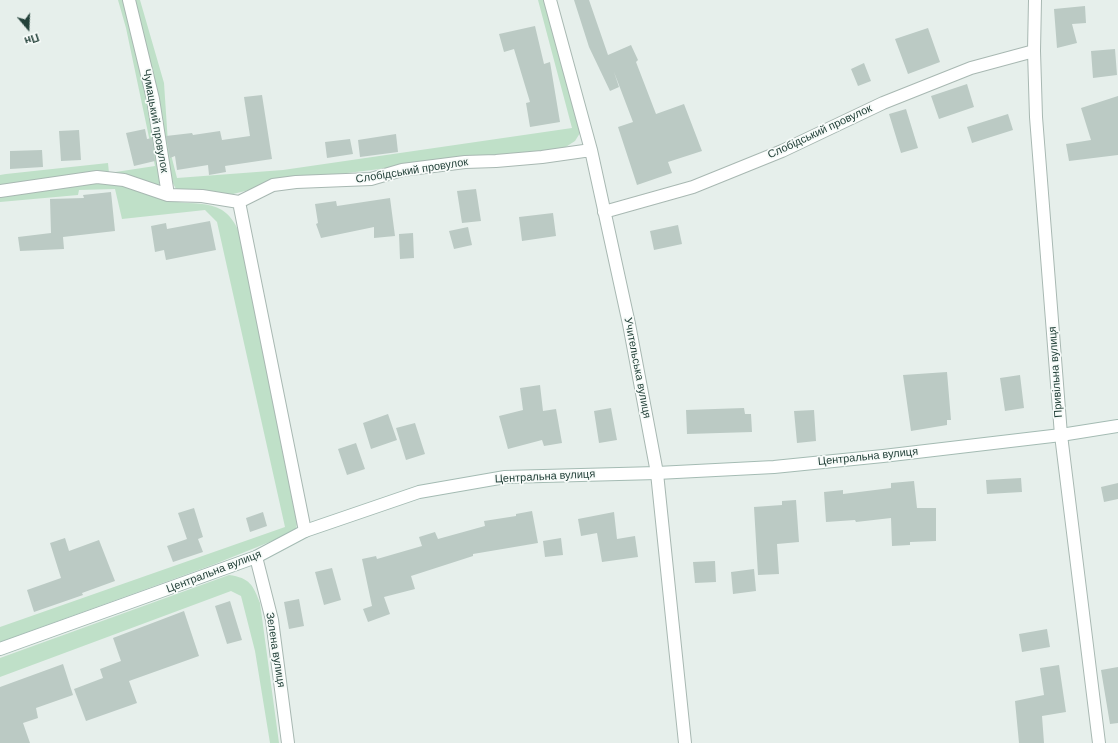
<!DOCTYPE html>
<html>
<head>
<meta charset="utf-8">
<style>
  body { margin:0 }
  #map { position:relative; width:1118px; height:743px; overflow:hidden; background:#e6efeb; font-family:"DM Sans",sans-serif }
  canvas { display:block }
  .north { position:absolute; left:8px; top:8px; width:40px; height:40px; -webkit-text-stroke:3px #f7fbf9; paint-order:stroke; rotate:161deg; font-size:11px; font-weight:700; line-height:16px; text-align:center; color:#24423a }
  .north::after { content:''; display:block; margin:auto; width:14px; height:18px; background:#24423a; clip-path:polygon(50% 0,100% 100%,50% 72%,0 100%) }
</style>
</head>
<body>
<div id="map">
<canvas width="1118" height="743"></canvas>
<div class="north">Пн</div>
</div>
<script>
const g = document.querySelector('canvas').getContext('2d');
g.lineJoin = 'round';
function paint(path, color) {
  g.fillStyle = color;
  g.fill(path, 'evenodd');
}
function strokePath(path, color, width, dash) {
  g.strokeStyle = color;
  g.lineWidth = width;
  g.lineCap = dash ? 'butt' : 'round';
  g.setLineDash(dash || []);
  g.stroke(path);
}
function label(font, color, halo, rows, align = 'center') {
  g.font = font + ' "DM Sans",sans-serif';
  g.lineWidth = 3.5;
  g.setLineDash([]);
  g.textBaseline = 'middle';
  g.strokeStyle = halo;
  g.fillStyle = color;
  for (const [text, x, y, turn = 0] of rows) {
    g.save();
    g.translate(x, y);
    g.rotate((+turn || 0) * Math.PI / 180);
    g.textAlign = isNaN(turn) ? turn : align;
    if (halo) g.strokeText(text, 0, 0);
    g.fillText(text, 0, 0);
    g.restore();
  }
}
const green = new Path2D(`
  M118,0H124L147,92L160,178L159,185L141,181L0,186V175L6,174L108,163L109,173L155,166L126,28Z
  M133,0H140L164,83L168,143L177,178L283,170L572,128L538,0H547L580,133L575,141L561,150L470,158L290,180L233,194L211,196L176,189L169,176Z
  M103,180C110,181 118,182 125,184C142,189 159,201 177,202C192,204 209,202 222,210C237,220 241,237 246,253L297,523L296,529L292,533L215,564L0,642V627L285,527L217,222L205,210L122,219L115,189L79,190L78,195L0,202V194Z
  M229,575C250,578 253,585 260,603L279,743H270L255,651L241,596L231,591L0,677V658Z`);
const building = new Path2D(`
  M574,0H589L608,55L631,45L638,60L636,62L656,114L684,104L702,151L668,162L672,173L637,185L618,127L633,122L614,72L619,87L610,91L589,47Z
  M1085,6L1086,23L1072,24L1077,43L1057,48L1054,9Z
  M535,26L544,64L550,62L560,122L530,127L526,103L530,102L514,49L504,52L499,34Z
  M928,28L940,62L908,74L895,39Z
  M1115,49L1117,75L1093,78L1091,51Z
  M864,63L871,81L858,86L851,69Z
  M967,84L974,107L939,119L931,96Z
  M262,95L272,159L225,166L226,172L209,175L208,165L177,170L175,156L170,158L166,136L192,133L193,135L220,131L222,140L250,136L244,97Z
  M1118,96V155L1069,161L1066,144L1091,140L1081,108Z
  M906,109L918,148L901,153L889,114Z
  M1008,114L1013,130L972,143L967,127Z
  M145,129L147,139L152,138L155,161L134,166L126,133Z
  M79,130L81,160L61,161L59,131Z
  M396,134L398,152L360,157L358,140Z
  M350,139L353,154L327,158L325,142Z
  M42,150L43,167L10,169V151Z
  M476,189L481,221L462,223L457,191Z
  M111,192L115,231L63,237L64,249L20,251L18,237L51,233L50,199L84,198L83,195Z
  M390,198L395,236L374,238V227L321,238L316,224L318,223L315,204L336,201L337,206Z
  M553,213L556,236L522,241L519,217Z
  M210,221L216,250L166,260L164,250L155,252L151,226L166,223L167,229Z
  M678,225L682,244L654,250L650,231Z
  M468,227L472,245L454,249L449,231Z
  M413,233L414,258L400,259L399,234Z
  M947,372L951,420H947V425L911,431L903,375Z
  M1020,375L1024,408L1005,411L1000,378Z
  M540,385L543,411L556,409L562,443L544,446L542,440L508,449L499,416L523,410L520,388Z
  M611,408L617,440L599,443L594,411Z
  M744,408L745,414H751L752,432L687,434L686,410Z
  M814,410L816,441L797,443L794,411Z
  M388,414L397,440L371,449L363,423Z
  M415,423L425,454L406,460L396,428Z
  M356,443L365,469L347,475L338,449Z
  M1021,478L1022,492L987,494L986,480Z
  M914,481L917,508H936V541L910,542V545L892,546L891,518L856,522L855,520L826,522L824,492L843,490V494L891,488V483Z
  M1118,483V499L1104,502L1101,487Z
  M796,500L799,542L777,544L779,574L758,575L754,507L782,505V501Z
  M194,508L203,537L198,539L203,552L173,562L167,546L187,539L178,513Z
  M532,511L538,543L473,554V556L411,576L415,589L384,597L390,614L368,622L363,609L372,606L362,559L376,556L377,559L422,546L419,537L435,532L438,539L485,526L484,521L516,516V514Z
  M263,512L267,526L250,532L246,518Z
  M614,512L617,539L635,536L638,557L602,562L597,533L581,536L578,519Z
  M65,538L69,551L99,540L115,581L82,593L83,595L34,612L27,590L61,578L50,543Z
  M561,538L563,555L545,557L543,541Z
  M715,561L716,582L695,583L693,562Z
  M332,568L341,600L324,605L315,572Z
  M754,569L756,591L733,594L731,572Z
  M299,599L304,626L289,629L284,602Z
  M230,601L242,640L227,644L215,606Z
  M184,611L199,656L129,681L137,703L86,721L74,689L103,678L100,669L121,661L113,638Z
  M1047,629L1050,647L1022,652L1019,634Z
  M63,664L73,695L36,708L38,718L23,723L30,743H0V687Z
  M1059,665L1066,712L1042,716L1044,743H1019L1015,701L1044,695L1040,668Z
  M1118,667V723L1110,724L1101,670Z`);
const street = new Path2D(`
  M129,0L153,99L168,195
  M550,0L591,150L629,324L657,473L685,743
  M1035,0L1034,51L1036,117L1061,435L1099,743
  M0,191L97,177L124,180L168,195L202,196L239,202L273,185L296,182L371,179L402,170L465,162L496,161L542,157L591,150
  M239,202L305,531
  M604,212L693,187L782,151L883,103L971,68L1034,51
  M256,557L272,620L288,743`);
const secondary = new Path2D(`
  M0,649L256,557L305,531L419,492L505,477L657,473L774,467L883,456L1061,435L1118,426`);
const streetNames = [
  ["Чумацький провулок",155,121,80],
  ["Слобідський провулок",820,132,-25],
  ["Слобідський провулок",412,171,-9],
  ["Учительська вулиця",637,368,79],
  ["Привільна вулиця",1056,372,-94],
  ["Центральна вулиця",868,457,-6],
  ["Центральна вулиця",545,477,-3],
  ["Центральна вулиця",214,572,-21],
  ["Зелена вулиця",275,650,81]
];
paint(green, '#bfe0c8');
paint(building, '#bbcac4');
strokePath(street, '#a8b8b2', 14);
strokePath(secondary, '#a4bbb3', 14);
strokePath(street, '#fff', 12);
strokePath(secondary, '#fff', 12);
label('11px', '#24423a', '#f7fbf9', streetNames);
</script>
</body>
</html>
